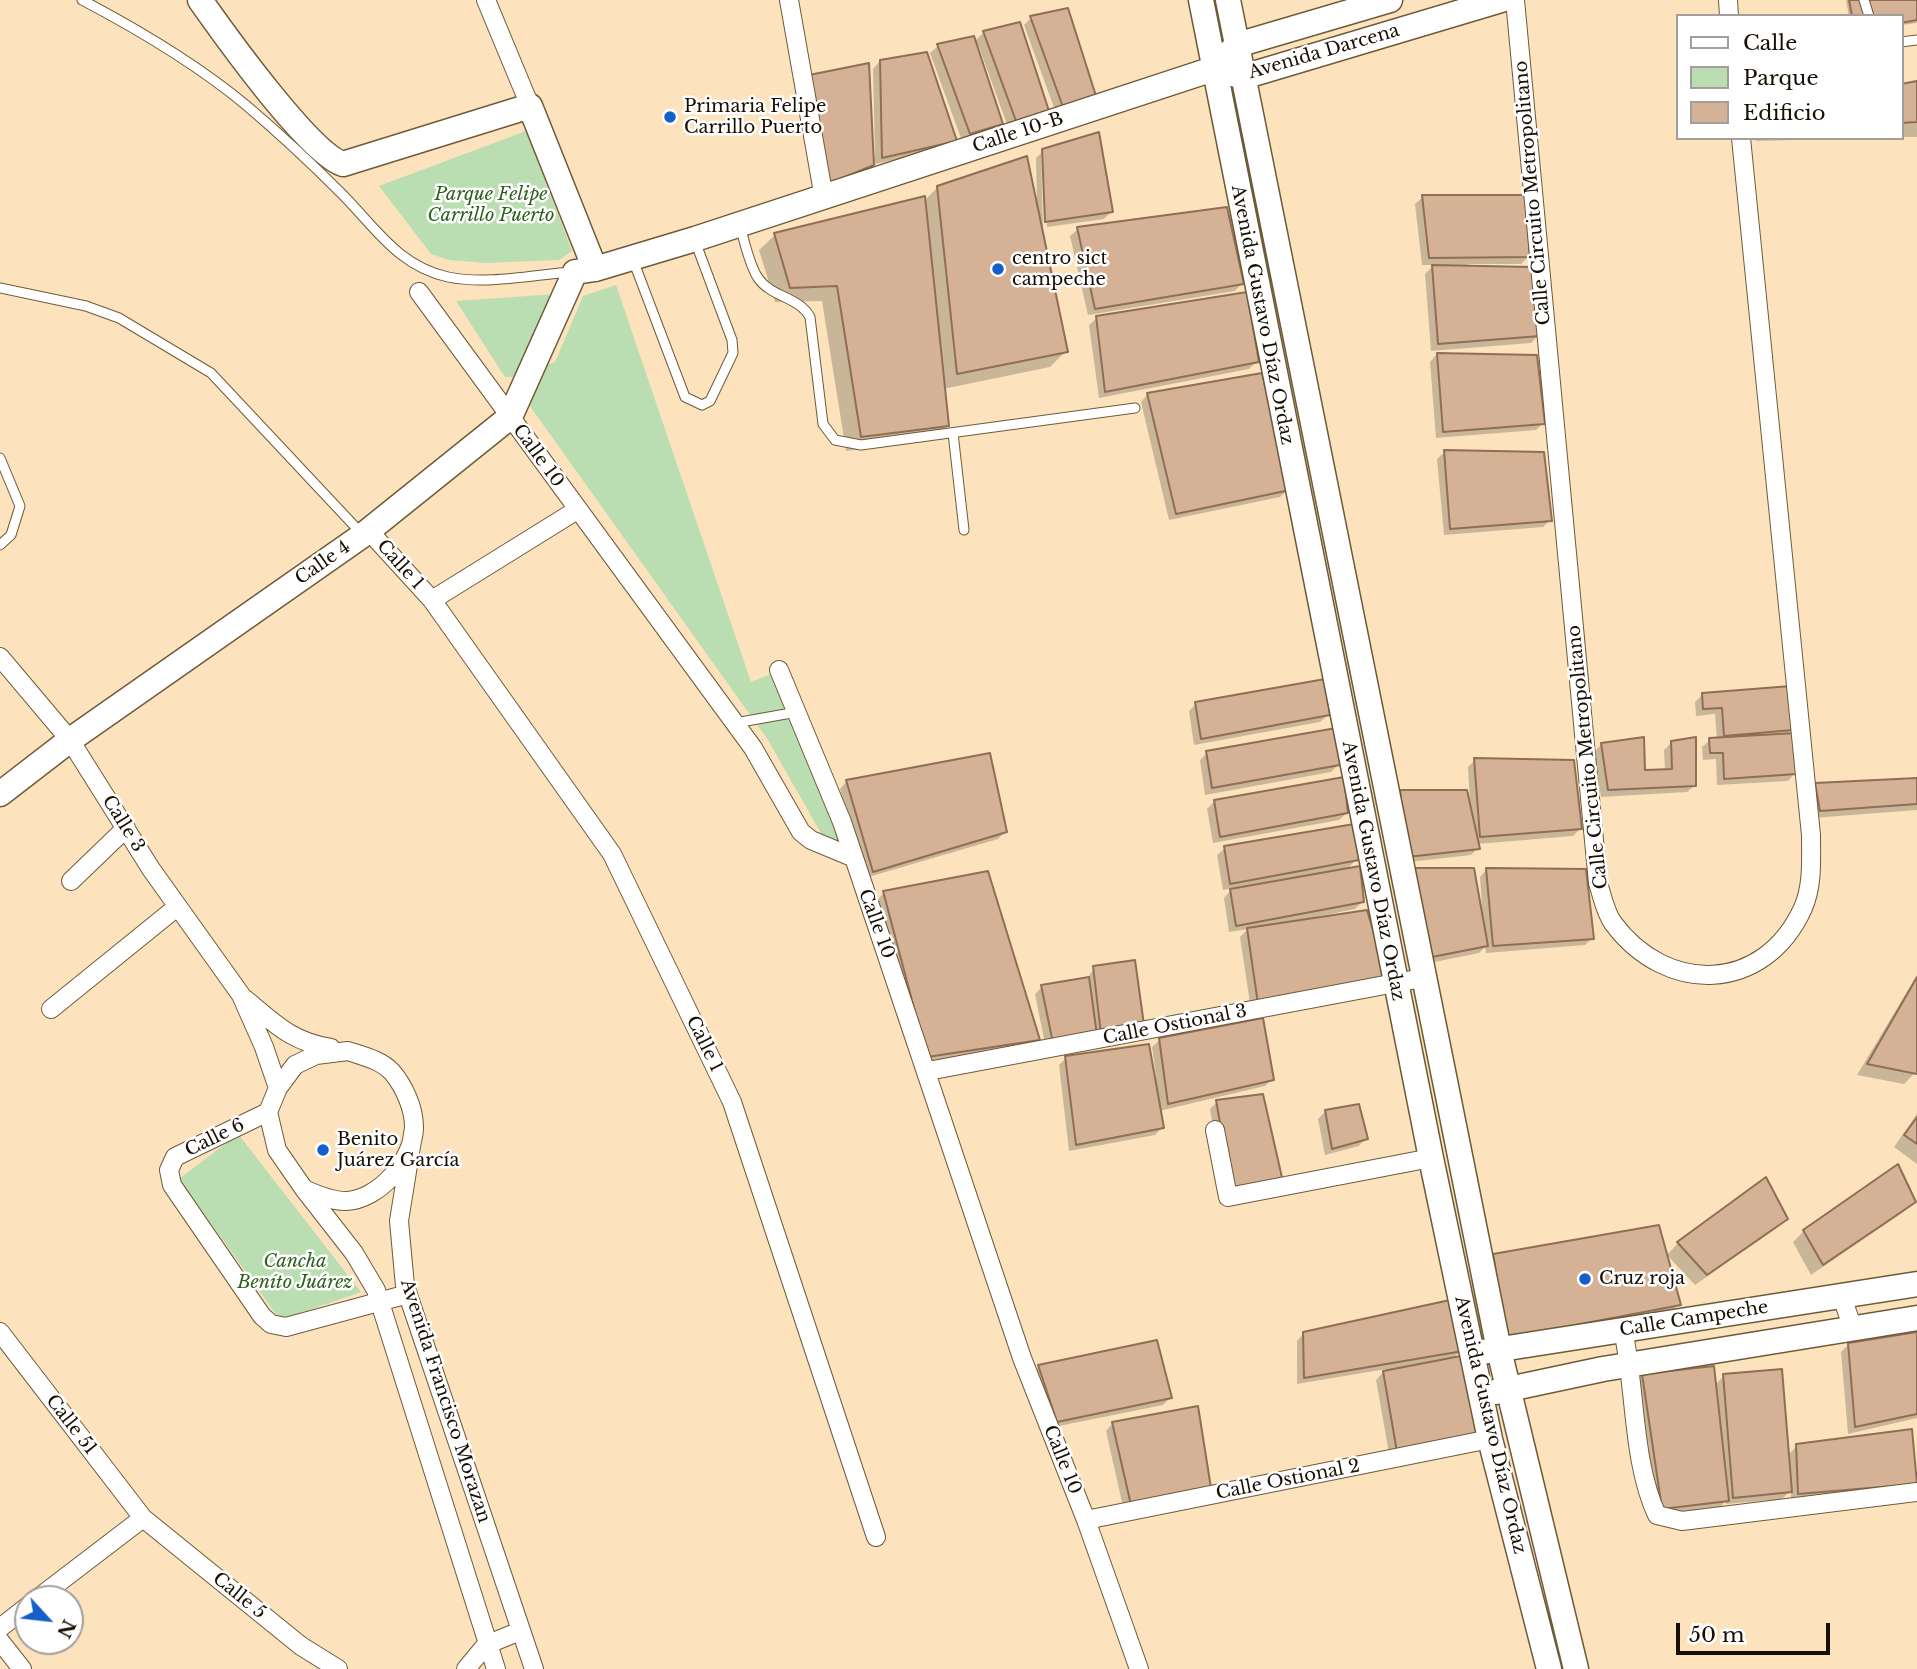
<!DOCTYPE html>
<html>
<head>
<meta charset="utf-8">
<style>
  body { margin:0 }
  #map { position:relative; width:1917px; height:1669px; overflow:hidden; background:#fce3bd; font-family:"Libre Baskerville",serif }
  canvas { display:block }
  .legend { position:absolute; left:1676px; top:14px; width:228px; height:126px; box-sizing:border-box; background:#fff; border:2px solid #a29f9a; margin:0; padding:9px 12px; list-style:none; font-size:21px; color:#170f03 }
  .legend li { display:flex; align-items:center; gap:14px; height:35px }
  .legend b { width:35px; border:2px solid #a29f9a }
  .north { position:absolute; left:14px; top:1585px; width:70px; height:70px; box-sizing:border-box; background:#fff; border:2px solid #a29f9a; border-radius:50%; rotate:117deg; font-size:19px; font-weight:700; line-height:28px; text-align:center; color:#170f03 }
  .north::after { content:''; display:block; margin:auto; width:24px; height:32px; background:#145fc9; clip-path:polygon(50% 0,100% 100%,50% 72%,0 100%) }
  .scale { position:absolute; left:1676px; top:1623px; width:154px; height:32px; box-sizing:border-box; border:4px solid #170f03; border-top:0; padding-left:9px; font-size:21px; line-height:24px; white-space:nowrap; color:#170f03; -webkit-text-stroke:5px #fff; paint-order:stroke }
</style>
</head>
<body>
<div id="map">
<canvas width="1917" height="1669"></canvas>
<ul class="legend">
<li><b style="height:9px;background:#fff"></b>Calle</li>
<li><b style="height:19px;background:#badeb1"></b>Parque</li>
<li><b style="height:19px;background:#d5b196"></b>Edificio</li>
</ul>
<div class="north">N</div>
<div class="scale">50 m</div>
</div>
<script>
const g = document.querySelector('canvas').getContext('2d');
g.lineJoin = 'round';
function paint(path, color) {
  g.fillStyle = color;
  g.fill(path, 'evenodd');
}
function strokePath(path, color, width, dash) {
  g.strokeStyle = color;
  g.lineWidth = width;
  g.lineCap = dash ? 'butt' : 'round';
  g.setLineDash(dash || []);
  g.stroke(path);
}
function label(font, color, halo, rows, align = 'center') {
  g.font = font + ' "Libre Baskerville",serif';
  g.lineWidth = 5;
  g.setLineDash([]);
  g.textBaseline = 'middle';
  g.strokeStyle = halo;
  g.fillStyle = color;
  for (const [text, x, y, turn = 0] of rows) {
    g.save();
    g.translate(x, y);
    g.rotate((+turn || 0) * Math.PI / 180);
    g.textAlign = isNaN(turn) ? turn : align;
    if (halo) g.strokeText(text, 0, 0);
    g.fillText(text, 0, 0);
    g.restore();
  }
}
const green = new Path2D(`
  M526,131L572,251L559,260L486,263L449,260L431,254L379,186Z
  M616,285L751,682L773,673L843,842L822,835L768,740L527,402L543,366L555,362L583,296Z
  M556,294L518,377H505L456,301Z
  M238,1134L361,1292L280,1320L179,1179Z`);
const shadow = new Path2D(`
  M1846,0H1917V23L1901,25V16H1849Z
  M1031,18L1094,96L1056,113L1024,25Z
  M984,32L1047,110L1008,127L979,47L976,48L1001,124L993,131L962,141L930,53L938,46L974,42Z
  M880,61L955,140L948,148L875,164V161L865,171L821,190L875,156L873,69Z
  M1917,83V137H1901V86Z
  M1756,138H1859L1756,141Z
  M1043,150L1111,212L1104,219L1047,227L1044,153H1041Z
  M1041,153L1043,227L1040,228L1066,351L1050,367L943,389L947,426L931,441L846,451L822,301L775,302L759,250L775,235L924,201L938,187L1037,204L1036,158Z
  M1423,197L1528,257L1521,264H1468V268L1538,336L1531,343L1431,351L1425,274L1434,265H1422L1415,204Z
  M1078,229L1242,283L1235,291L1088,315L1070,236Z
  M1097,318L1257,361L1249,369L1099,398L1089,325Z
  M1437,354L1543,423L1536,430L1436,438L1430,362Z
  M1148,394L1288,490L1280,497L1169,520L1141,402Z
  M1445,452L1550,520L1543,527L1444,535L1437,459Z
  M1702,695L1792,729L1786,735L1795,773L1788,781L1717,785L1716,759L1703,760L1702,747L1710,740H1717L1715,714L1696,716L1695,702Z
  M1196,704L1328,715L1320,722L1194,745L1189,711Z
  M1671,743L1695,785L1687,792L1601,797L1594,752L1602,744L1643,772L1665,771L1664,750Z
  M1207,753L1339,764L1331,772L1205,795L1200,760Z
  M1475,760L1580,829L1573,836L1477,844L1478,848L1471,855L1400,863L1394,799L1401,792L1470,804L1468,767Z
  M1917,779V810L1813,818L1809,792L1816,785Z
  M847,781L1005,832L998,839L865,878L840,789Z
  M1215,801L1347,813L1339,820L1213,843L1207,809Z
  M1225,848L1357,859L1346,870L1362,902L1355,909L1315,917L1251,1010L1240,937L1248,929L1229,932L1224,898L1233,888L1223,890L1217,855Z
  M1487,869L1592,938L1585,945L1486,953L1485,947L1479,953L1420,965L1482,906L1480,877Z
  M884,893L1038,1040L1031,1047L920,1063L877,900Z
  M1094,968L1143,1025L1046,1049L1035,994L1042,987L1087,979Z
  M1917,975V1071L1904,1084L1857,1075Z
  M1160,1040L1272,1079L1265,1086L1159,1111L1162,1128L1155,1135L1069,1151L1059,1065L1066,1058L1156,1076L1152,1047Z
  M1261,1096L1225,1198L1210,1109L1217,1102Z
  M1326,1111L1366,1138L1359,1146L1325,1155L1318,1119Z
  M1917,1114V1164L1894,1147Z
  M1914,1202L1902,1213L1811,1275L1793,1242L1804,1231Z
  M1786,1218L1774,1230L1695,1285L1667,1255L1678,1243Z
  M1494,1255L1679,1304L1655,1328L1484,1360L1471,1279Z
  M1304,1333L1461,1351L1452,1359L1464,1357L1390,1459L1376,1380L1386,1369L1297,1384V1341Z
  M1917,1334V1418L1848,1434L1841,1352L1849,1344Z
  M1039,1367L1170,1398L1163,1405L1049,1428L1032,1374Z
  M1643,1375L1715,1385L1724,1376L1787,1456L1797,1446L1911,1431L1917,1486L1791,1500V1490L1782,1499L1726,1504V1501L1720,1507L1655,1515L1635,1383Z
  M1113,1423L1202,1495L1124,1511L1106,1431Z`);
const building = new Path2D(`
  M1849,0H1917V20L1901,23V16H1852Z
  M1068,8L1096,96L1063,107L1030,16Z
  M1020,22L1049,111L1016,121L983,31Z
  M974,36L1003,124L970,134L937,44Z
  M927,52L957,141L882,158L880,60Z
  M869,63L874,165L828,184L809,75Z
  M1917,81V122L1901,123V84Z
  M1099,132L1113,212L1045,222L1042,149Z
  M1027,156L1068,352L957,374L937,186Z
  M1422,195H1525L1530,257L1429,258Z
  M925,196L949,426L861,437L837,286L790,288L774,233Z
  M1227,207L1244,284L1095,309L1077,227Z
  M1432,265L1532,267L1540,336L1438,344Z
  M1247,292L1259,362L1105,392L1096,316Z
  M1437,353L1537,355L1545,424L1443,432Z
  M1262,373L1290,490L1176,514L1147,393Z
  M1444,450L1544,452L1552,521L1450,529Z
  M1325,679L1330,715L1201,739L1195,702Z
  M1791,686L1793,730L1724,736L1722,708L1703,709L1702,693Z
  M1336,728L1340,765L1212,788L1206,751Z
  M1795,733L1797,774L1724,779L1723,753H1710L1709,738Z
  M1644,737L1645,770L1672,769L1671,741L1696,737V786L1608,790L1601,743Z
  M990,753L1007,832L873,872L846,780Z
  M1474,758L1574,760L1582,829L1480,837Z
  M1344,777L1348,813L1220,837L1214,800Z
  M1917,778V804L1820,811L1815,783Z
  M1400,790H1467L1480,849L1407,857Z
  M1354,824L1359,860L1230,884L1224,846Z
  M1360,866L1364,902L1236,926L1230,889Z
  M1410,868H1474L1488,946L1427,958Z
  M1486,868L1586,869L1594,939L1493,946Z
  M988,871L1040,1040L927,1057L883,891Z
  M1367,910L1388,980L1258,1004L1247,928Z
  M1135,960L1144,1025L1101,1034L1093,966Z
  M1089,977L1097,1035L1053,1043L1041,985Z
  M1917,977V1074L1867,1064Z
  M1263,1018L1274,1080L1168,1104L1159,1038Z
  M1149,1044L1164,1128L1076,1145L1065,1056Z
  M1263,1094L1283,1182L1232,1191L1216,1100Z
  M1359,1104L1368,1139L1332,1149L1325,1110Z
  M1917,1117V1144L1904,1135Z
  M1898,1164L1916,1202L1823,1265L1803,1230Z
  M1766,1177L1788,1219L1707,1275L1677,1242Z
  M1659,1225L1681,1305L1507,1338L1493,1254Z
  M1450,1300L1463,1351L1304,1378L1303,1332Z
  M1917,1332V1414L1855,1427L1848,1343Z
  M1157,1340L1172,1398L1057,1422L1038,1365Z
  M1466,1355L1483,1435L1397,1452L1383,1371Z
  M1714,1366L1729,1501L1662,1509L1642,1374Z
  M1782,1369L1792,1492L1733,1498L1723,1374Z
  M1198,1406L1211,1488L1131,1505L1112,1422Z
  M1912,1429L1917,1484L1798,1494L1796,1444Z`);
const lane = new Path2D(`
  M82,0C139,30 198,65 247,106C280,134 311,163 341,193C375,227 398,266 448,277C486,285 532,275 571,272
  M1864,0L1869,16
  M1901,42L1917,40
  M740,226C745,243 749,264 758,278C772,298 798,296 810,317L823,424L835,440L861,445L1135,408
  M633,260L685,397L702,405L710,401L733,353L732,340L695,241
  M0,288L86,306L119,318L211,373L361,533
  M953,433L964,530
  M0,458L20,506L11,535L0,545
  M735,723L797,712`);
const street = new Path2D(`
  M486,0L530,106
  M789,0L824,198
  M1515,0L1598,883C1602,895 1605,912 1613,923C1666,995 1764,994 1803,908C1813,885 1811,860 1811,835L1741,138
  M1728,0L1729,16
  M419,292L753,748L801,832L811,840L852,857
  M368,530L432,600L612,854L732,1102L876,1537
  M432,600L577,510
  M0,657L70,740L151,869L241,995L264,1047L278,1088
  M779,670L842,822L1022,1358L1086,1520L1139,1669
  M71,881L126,828
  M245,999C275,1024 292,1042 331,1048
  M51,1009L177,907
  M348,1051C363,1056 381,1060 392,1072C404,1086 414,1108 414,1127C414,1159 379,1200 346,1201C331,1201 317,1195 304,1189L277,1150L268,1112L278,1088L295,1065L316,1055Z
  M928,1071L1422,978
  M268,1112L175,1157L169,1170L172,1185L262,1316L271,1324L286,1327L408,1294
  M414,1128L399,1221L405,1286L534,1669
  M1215,1130L1228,1197L1431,1158
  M304,1189L354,1253L376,1290L496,1669
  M1842,1297L1853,1329
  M1623,1330C1636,1389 1632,1462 1657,1515L1682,1521L1917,1492
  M0,1332L143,1518L301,1646L338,1669
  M1086,1520L1490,1439
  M37,1599L143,1518
  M0,1628L28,1606
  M0,1641L22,1669
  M466,1669L486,1645L520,1631`);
const secondary = new Path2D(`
  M200,0C224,34 309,153 343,164L530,106L595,269
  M1201,0L1431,1158L1490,1439L1549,1669
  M1228,0L1499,1350L1576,1669
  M1227,72L1243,77L1501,0
  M0,794L70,740L363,535L510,417L575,272L595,269L695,239L1213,69L1237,45L1390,0
  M1482,1352L1917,1284
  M1495,1392L1603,1369L1917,1318`);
const markers = [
  [670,117,7,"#145fc9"],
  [998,269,7,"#145fc9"],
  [323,1150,7,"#145fc9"],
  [1585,1279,7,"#145fc9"]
];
const streetNames = [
  ["Avenida Darcena",1324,52,-16],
  ["Calle 10-B",1018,133,-18],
  ["Calle Circuito Metropolitano",1533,193,-95],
  ["Avenida Gustavo Díaz Ordaz",1262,315,79],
  ["Calle 10",538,456,54],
  ["Calle 4",323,563,-35],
  ["Calle 1",400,565,48],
  ["Calle Circuito Metropolitano",1588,757,-96],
  ["Calle 3",123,824,58],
  ["Avenida Gustavo Díaz Ordaz",1373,871,79],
  ["Calle 10",876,924,70],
  ["Calle Ostional 3",1175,1025,-11],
  ["Calle 1",704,1044,64],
  ["Calle 6",215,1138,-26],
  ["Calle Campeche",1694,1319,-9],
  ["Avenida Francisco Morazan",445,1401,72],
  ["Calle 51",71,1425,52],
  ["Avenida Gustavo Díaz Ordaz",1490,1425,77],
  ["Calle 10",1062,1460,68],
  ["Calle Ostional 2",1288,1480,-11],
  ["Calle 5",239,1596,39]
];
const poiNames = [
  ["Primaria Felipe",684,107],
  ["Carrillo Puerto",684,128],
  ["centro sict",1012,259],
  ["campeche",1012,280],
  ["Benito",337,1140],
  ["Juárez García",337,1161],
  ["Cruz roja",1599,1279]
];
const parkNames = [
  ["Parque Felipe",491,195],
  ["Carrillo Puerto",491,216],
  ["Cancha",295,1262],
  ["Beníto Juárez",295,1283]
];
paint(green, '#badeb1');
paint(shadow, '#0003');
paint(building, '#d5b196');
strokePath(building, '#8f6e55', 2);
strokePath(lane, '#6f5a38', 11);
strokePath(street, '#6f5a38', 20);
strokePath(secondary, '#6f5a38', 27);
strokePath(lane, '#fff', 9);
strokePath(street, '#fff', 18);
strokePath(secondary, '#fff', 24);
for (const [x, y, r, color] of markers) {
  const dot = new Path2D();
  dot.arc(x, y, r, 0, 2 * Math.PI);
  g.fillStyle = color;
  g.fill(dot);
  strokePath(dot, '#fff', 2.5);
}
label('18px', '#170f03', '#fff', streetNames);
label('18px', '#170f03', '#fff', poiNames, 'left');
label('italic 18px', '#2c601b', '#fff', parkNames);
</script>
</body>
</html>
